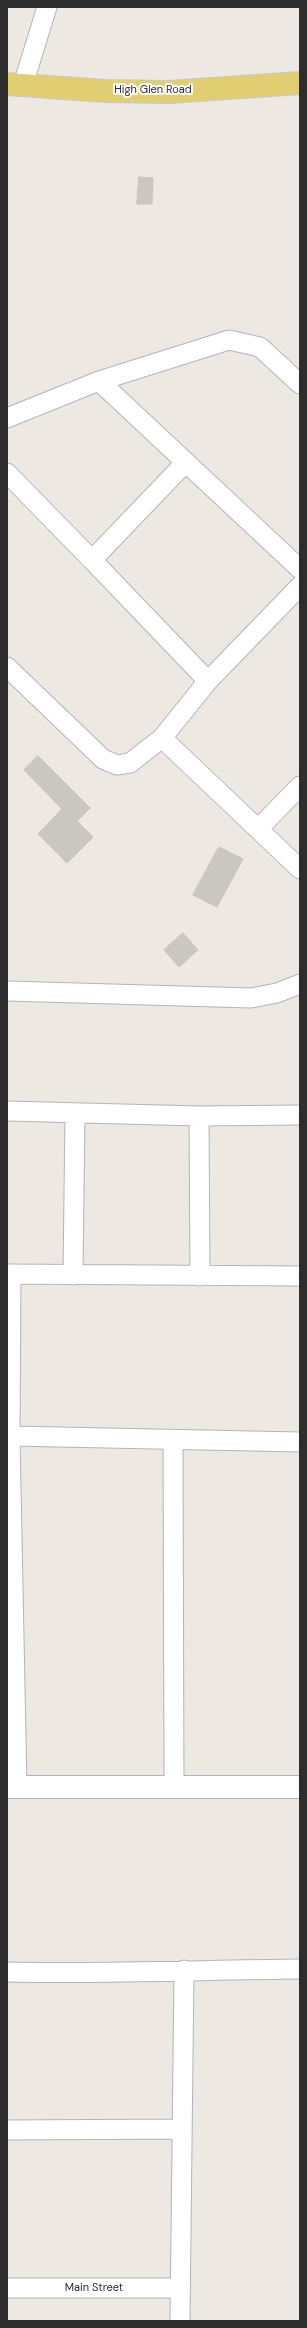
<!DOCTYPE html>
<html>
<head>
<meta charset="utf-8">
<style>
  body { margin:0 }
  #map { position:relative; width:307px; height:2328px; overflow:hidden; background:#ede9e2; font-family:"DM Sans",sans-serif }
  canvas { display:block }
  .frame { position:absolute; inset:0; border:8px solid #2d2d2d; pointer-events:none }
</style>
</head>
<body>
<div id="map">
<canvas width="307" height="2328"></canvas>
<div class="frame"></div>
</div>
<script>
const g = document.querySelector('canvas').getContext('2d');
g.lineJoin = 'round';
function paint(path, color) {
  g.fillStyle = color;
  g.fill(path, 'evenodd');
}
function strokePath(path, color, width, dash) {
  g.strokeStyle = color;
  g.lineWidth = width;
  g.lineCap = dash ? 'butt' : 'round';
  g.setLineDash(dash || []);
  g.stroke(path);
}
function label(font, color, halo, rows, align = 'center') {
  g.font = font + ' "DM Sans",sans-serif';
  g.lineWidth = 4;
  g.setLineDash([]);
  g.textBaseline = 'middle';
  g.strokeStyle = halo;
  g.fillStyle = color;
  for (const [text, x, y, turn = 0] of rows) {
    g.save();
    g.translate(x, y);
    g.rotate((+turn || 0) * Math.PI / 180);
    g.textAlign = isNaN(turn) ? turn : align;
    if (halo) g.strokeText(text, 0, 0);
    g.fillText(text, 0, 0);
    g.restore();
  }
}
const building = new Path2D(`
  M139,177L153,178L152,204H137Z
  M38,756L90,808L77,821L93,837L67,863L38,834L62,809L24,770Z
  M219,847L243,859L217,907L193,895Z
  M183,933L198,950L179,967L164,950Z`);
const minor = new Path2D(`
  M23,85L47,7
  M99,381L300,569
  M7,418L99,381L229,340L260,347L300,384
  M186,462L92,560L208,681
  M7,473L92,560
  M7,667L103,759L117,765L130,763L162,738L208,681L300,586
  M162,738L300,869
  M259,828L300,786
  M7,991L251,998L277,993L300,984
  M7,1111L199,1116L300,1115
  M199,1116L200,1276
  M7,1274L300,1276
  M11,1274L10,1436L17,1787
  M73,1275L75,1113
  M10,1436L300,1442
  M173,1440L174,1787
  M7,1972C105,1974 202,1970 300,1969
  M7,2130L182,2129
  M7,2288H181
  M180,2321L184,1970`);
const tertiary = new Path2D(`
  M7,1787H300`);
const primary = new Path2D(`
  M7,84L105,91L169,92L300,83`);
const streetNames = [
  ["High Glen Road",153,90],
  ["Main Street",94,2288]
];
paint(building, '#c9c7c0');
strokePath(building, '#c8c4bb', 1);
strokePath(minor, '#b2b3bc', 21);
strokePath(tertiary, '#b2b3bc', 24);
strokePath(primary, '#c8c8c8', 24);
strokePath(minor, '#fff', 19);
strokePath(tertiary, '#fff', 22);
strokePath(primary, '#e2ce72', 22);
label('11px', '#2d2d2d', '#fff', streetNames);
</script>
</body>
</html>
